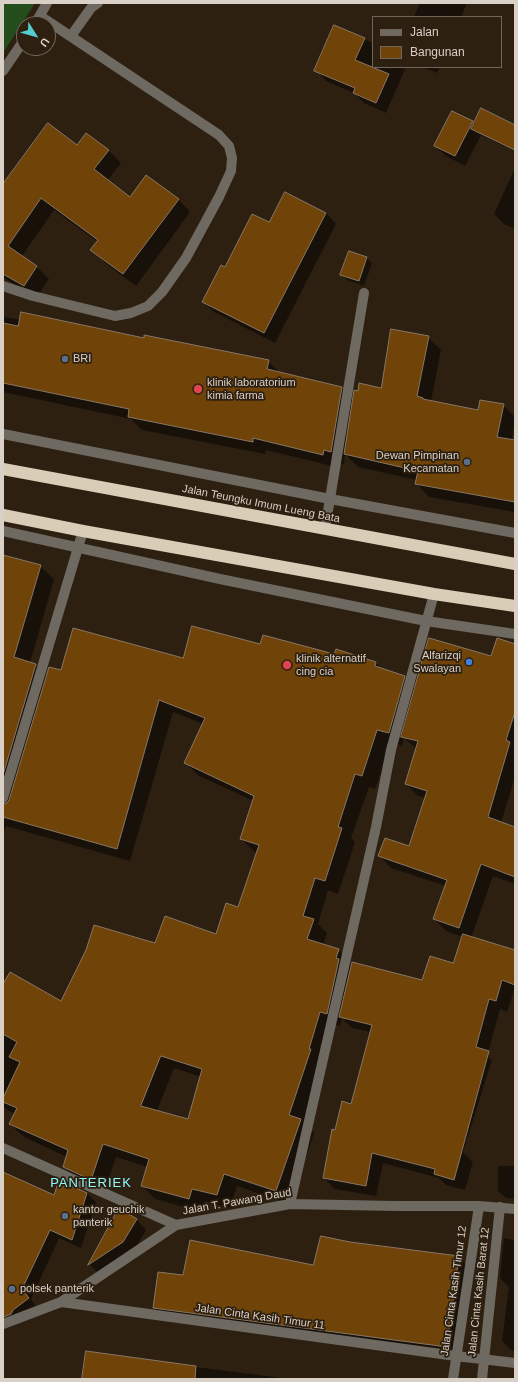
<!DOCTYPE html>
<html>
<head>
<meta charset="utf-8">
<style>
  body { margin:0 }
  #map { position:relative; width:518px; height:1382px; overflow:hidden; background:#2d2011; font-family:Helvetica,sans-serif }
  canvas { display:block }
  .frame { position:absolute; inset:0; border:4px solid #d9d0c7; pointer-events:none }
  .legend { position:absolute; left:372px; top:16px; width:130px; height:52px; box-sizing:border-box; background:#2d2011; border:1px solid #72665a; margin:0; padding:5px 7px; list-style:none; font-size:12px; color:#d9d0c7 }
  .legend li { display:flex; align-items:center; gap:8px; height:20px }
  .legend b { width:20px; border:1px solid #72665a }
  .north { position:absolute; left:16px; top:16px; width:40px; height:40px; box-sizing:border-box; background:#2d2011; border:1px solid #72665a; border-radius:50%; rotate:127deg; font-size:11px; font-weight:700; line-height:16px; text-align:center; color:#d9d0c7 }
  .north::after { content:''; display:block; margin:auto; width:14px; height:18px; background:#52cdcf; clip-path:polygon(50% 0,100% 100%,50% 72%,0 100%) }
</style>
</head>
<body>
<div id="map">
<canvas width="518" height="1382"></canvas>
<div class="frame"></div>
<ul class="legend">
<li><b style="height:5px;background:#6e6961"></b>Jalan</li>
<li><b style="height:11px;background:#704408"></b>Bangunan</li>
</ul>
<div class="north">U</div>
</div>
<script>
const g = document.querySelector('canvas').getContext('2d');
g.lineJoin = 'round';
function paint(path, color) {
  g.fillStyle = color;
  g.fill(path, 'evenodd');
}
function strokePath(path, color, width, dash) {
  g.strokeStyle = color;
  g.lineWidth = width;
  g.lineCap = dash ? 'butt' : 'round';
  g.setLineDash(dash || []);
  g.stroke(path);
}
function label(font, color, halo, rows, align = 'center') {
  g.font = font + ' Helvetica,sans-serif';
  g.lineWidth = 3.5;
  g.setLineDash([]);
  g.textBaseline = 'middle';
  g.strokeStyle = halo;
  g.fillStyle = color;
  for (const [text, x, y, turn = 0] of rows) {
    g.save();
    g.translate(x, y);
    g.rotate((+turn || 0) * Math.PI / 180);
    g.textAlign = isNaN(turn) ? turn : align;
    if (halo) g.strokeText(text, 0, 0);
    g.fillText(text, 0, 0);
    g.restore();
  }
}
const green = new Path2D(`
  M3,3H35L3,53Z`);
const shadow = new Path2D(`
  M420,3H467L461,17H414Z
  M335,26L373,43V67H406L386,113L364,103L354,93L326,81L316,70Z
  M422,67H440L437,73Z
  M472,122L474,124L513,128L504,146L481,135L465,166L446,156L435,146Z
  M78,146L108,150L121,163L107,181L130,198L178,199L190,212L136,286L104,262L92,250L98,242L54,210L22,256L36,266L49,279L36,298L3,277V185Z
  M515,168V229L504,224L494,214Z
  M326,213L336,224L275,343L214,312L203,302L226,268L269,224Z
  M367,258L372,263L364,286L347,280L342,275Z
  M3,317L144,339L268,361L280,373L341,388L354,401L382,389L428,337L441,350L431,401L479,411L503,405L515,417L512,440L515,441V512L429,497L417,484V480L358,467L345,454L344,464L337,462L336,467L266,450L265,454L142,430L131,419L3,392Z
  M3,556L40,566L54,579L30,663L36,665L47,676L62,672L183,660L261,646L335,655L337,650L376,663L383,670L404,677L416,689L492,657L515,645V777L501,823L515,828V884L493,876L471,938L515,954V991H514L507,1012L500,1009L487,1056L492,1060L463,1152L473,1162L465,1190L446,1185L439,1178L383,1163L376,1196L335,1189L324,1178L335,1132L352,1105L371,1032L352,1028L342,1018L340,1026L333,1024L304,1123L314,1133L290,1204L237,1186L230,1208L205,1201L202,1212L155,1199L142,1185L148,1167L116,1157L104,1193L77,1180L64,1167L67,1157L24,1137L10,1124L15,1114L7,1110L3,1106V986L62,1003L156,945L217,935L239,909L257,853L255,852L241,839L254,801L199,776L186,763L203,724L173,712L130,861L6,826L3,835ZM404,738L417,749L406,784L418,796L426,798L410,848L380,856L391,868L446,886L434,919L446,931L463,937L454,964L423,981L352,964L338,950L323,945L327,933L318,924L328,890L338,894L355,842L351,838L369,787L375,789L391,742L402,746ZM174,1068L201,1077L188,1120L157,1111Z
  M498,1166H515V1199L506,1198L498,1191Z
  M3,1173L54,1196L87,1193L96,1202L81,1248L59,1238L31,1299L37,1308L14,1324L3,1311Z
  M119,1210L136,1219L146,1230L133,1252L99,1274L89,1264Z
  M504,1238L515,1240V1351H512L502,1341L509,1287L500,1278Z
  M350,1243L459,1257L469,1267L457,1356L165,1318L154,1308L184,1276L314,1266Z
  M87,1353L289,1379H83Z`);
const building = new Path2D(`
  M334,25L365,38L355,60L389,74L376,103L353,93L355,88L314,71Z
  M481,108L515,125V150L471,129Z
  M452,111L473,121L455,156L434,146Z
  M48,123L77,145L86,133L109,150L94,169L130,197L146,175L179,199L123,274L90,250L98,240L41,198L8,246L37,266L24,286L3,274V184Z
  M285,192L326,213L264,333L202,302L221,265L225,267L252,214L269,222Z
  M349,251L367,257L359,281L340,275Z
  M21,312L144,338V335L269,360L267,369L342,387L331,452L324,450L323,455L253,438V442L128,417L129,409L3,383V323L18,326Z
  M391,329L429,336L417,396L423,398V399L478,410L480,400L504,404L497,437L515,440V502L415,484L418,471L344,454L354,390L358,391L359,383L381,388Z
  M3,555L41,565L14,657L36,664L3,775Z
  M192,626L260,644L263,635L334,654L336,649L376,662L375,666L405,676L389,733L377,730L362,776L355,774L338,827L342,828L325,881L315,878L303,916L314,919L307,939L339,949L336,958L339,959L327,1014L320,1012L309,1049H311L289,1115L301,1119L276,1191L224,1174L217,1195L192,1189L189,1199L141,1186L149,1159L103,1144L91,1180L63,1167L68,1150L9,1124L17,1108L3,1102V1098L20,1062L9,1057L17,1042L3,1034V984L10,972L61,1001L86,950L94,925L155,943L165,916L216,934L226,903L238,907L259,845L240,839L254,796L184,763L205,718L159,700L117,849L3,817V804L7,803L9,800L49,667L61,670L73,628L183,658ZM161,1056L202,1069L188,1119L141,1106Z
  M429,638L491,656L497,638L515,644V712L506,740L510,742L488,817L515,827V877L481,864L459,928L433,919L447,880L378,856L385,838L409,846L427,791L405,784L418,741L401,737Z
  M463,934L515,950V985L502,980L496,1001L489,999L476,1047L489,1051L454,1180L434,1174L435,1169L372,1153L366,1186L323,1178L332,1129L335,1130L342,1101L351,1104L372,1025L339,1017L352,962L422,980L430,956L453,963Z
  M3,1172L54,1195L59,1180L87,1193L72,1240L50,1230L22,1289L29,1298L13,1310L11,1314L3,1317Z
  M119,1208L137,1219L123,1242L88,1265Z
  M321,1236L350,1242L459,1256L447,1347L153,1308L158,1272L183,1275L190,1240L313,1265Z
  M86,1351L196,1366L195,1379H82Z`);
const minor = new Path2D(`
  M35,24L47,3
  M71,36L91,8L98,3
  M3,71L24,40
  M3,286L33,296L115,316L131,313L148,306L162,292L186,258L219,197L231,171L232,158L229,146L219,135L40,16
  M3,434L330,499L515,533
  M325,529L364,293
  M3,531L220,579L426,621L515,634
  M3,798L83,531
  M3,1148L176,1225L290,1204L396,1206H479L515,1209
  M290,1204L376,827L391,750L434,594
  M61,1302L456,1356L515,1363
  M3,1324L61,1302L176,1225
  M453,1379L479,1206
  M482,1379L500,1207`);
const highway = new Path2D(`
  M3,469L515,564
  M3,515L83,531L434,594L515,606`);
const markers = [
  [65,359,4,"#5c6f8a"],
  [198,389,5,"#e0444e"],
  [467,462,4,"#5c6f8a"],
  [469,662,4,"#3f7fe0"],
  [287,665,5,"#e0444e"],
  [65,1216,4,"#5c6f8a"],
  [12,1289,4,"#5c6f8a"]
];
const poiNames = [
  ["BRI",73,359],
  ["klinik laboratorium",207,383],
  ["kimia farma",207,396],
  ["Dewan Pimpinan",459,456,"right"],
  ["Kecamatan",459,469,"right"],
  ["Alfarizqi",461,656,"right"],
  ["Swalayan",461,669,"right"],
  ["klinik alternatif",296,659],
  ["cing cia",296,672],
  ["kantor geuchik",73,1210],
  ["panterik",73,1223],
  ["polsek panterik",20,1289]
];
const streetNames = [
  ["Jalan Teungku Imum Lueng Bata",261,504,11],
  ["Jalan T. Pawang Daud",237,1202,-10],
  ["Jalan Cinta Kasih Timur 12",454,1291,-82],
  ["Jalan Cinta Kasih Barat 12",479,1292,-84],
  ["Jalan Cinta Kasih Timur 11",260,1317,8]
];
const quarterNames = [
  ["PANTERIEK",91,1183]
];
paint(green, '#244d1c');
paint(shadow, '#0007');
paint(building, '#704408');
strokePath(building, '#877666', 1);
strokePath(minor, '#6e6961', 10);
strokePath(highway, '#d9cdb7', 12);
for (const [x, y, r, color] of markers) {
  const dot = new Path2D();
  dot.arc(x, y, r, 0, 2 * Math.PI);
  g.fillStyle = color;
  g.fill(dot);
  strokePath(dot, '#2d2011', 1.5);
}
label('11px', '#d9d0c7', '#2d2011', poiNames, 'left');
label('11px', '#d9d0c7', '#2d2011', streetNames);
g.letterSpacing = '1px';
label('13px', '#8df9fb', '#2d2011', quarterNames);
g.letterSpacing = '0px';
</script>
</body>
</html>
